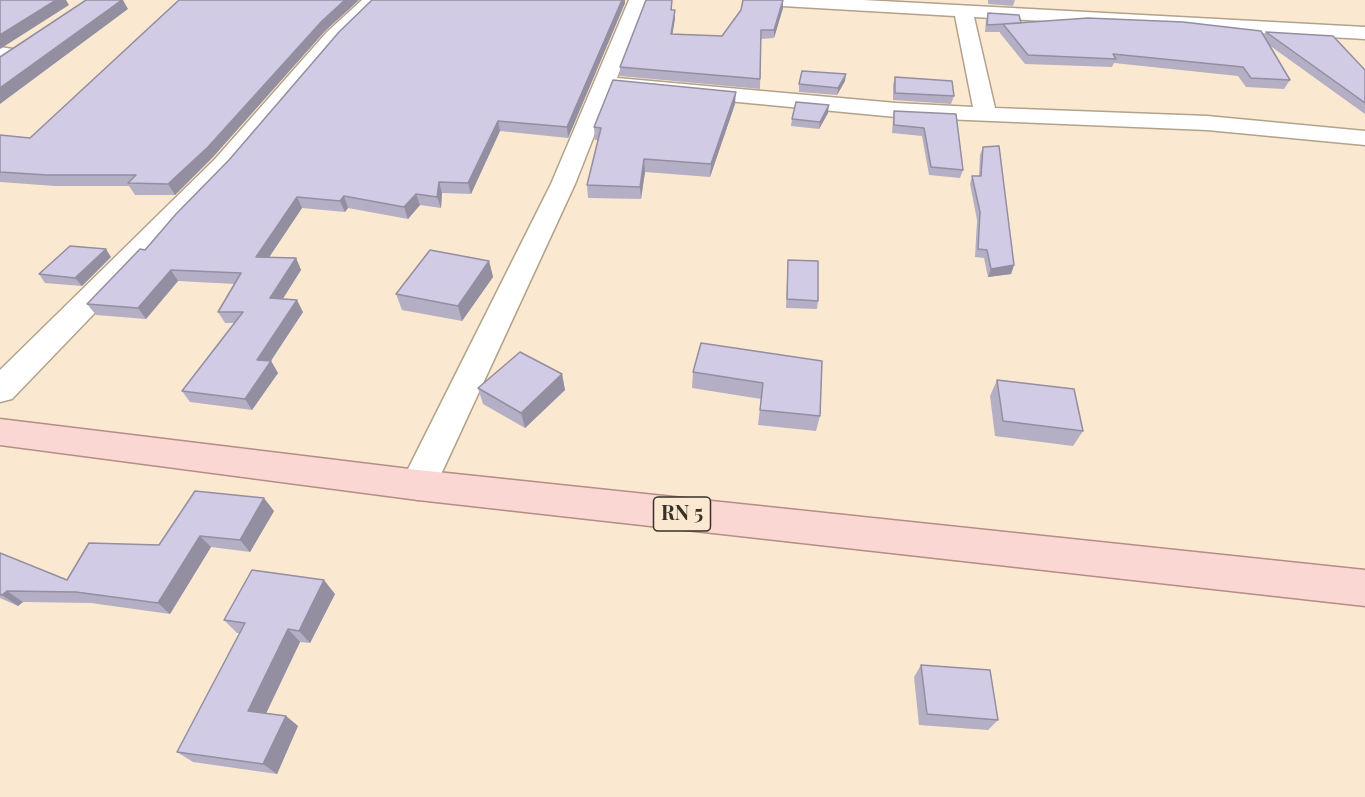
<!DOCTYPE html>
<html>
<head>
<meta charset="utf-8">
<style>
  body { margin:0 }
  canvas { display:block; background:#fae9d0 }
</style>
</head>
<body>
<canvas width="1365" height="797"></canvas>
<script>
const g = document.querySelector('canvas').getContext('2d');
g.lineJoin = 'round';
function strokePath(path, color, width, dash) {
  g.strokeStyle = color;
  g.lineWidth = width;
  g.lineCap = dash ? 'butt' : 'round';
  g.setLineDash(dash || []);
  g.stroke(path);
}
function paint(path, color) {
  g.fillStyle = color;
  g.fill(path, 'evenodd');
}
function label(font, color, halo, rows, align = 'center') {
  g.font = font + ' "Playfair Display",serif';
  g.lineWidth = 4.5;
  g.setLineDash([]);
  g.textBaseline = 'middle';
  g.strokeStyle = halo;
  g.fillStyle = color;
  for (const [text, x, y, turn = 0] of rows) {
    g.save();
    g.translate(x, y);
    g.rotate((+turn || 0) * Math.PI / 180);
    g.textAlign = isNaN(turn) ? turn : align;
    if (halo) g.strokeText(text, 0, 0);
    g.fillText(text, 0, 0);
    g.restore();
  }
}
const minor = new Path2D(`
  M362,0H381L341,40L233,169L12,399L0,402V370L215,159L327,32Z
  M629,0H647L617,78L896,103L973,107L955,16L765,5L759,4L756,0H863L1365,27V39L974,17L995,108L1207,116L1365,131V145L1207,130L896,117L612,90L575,184L431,496L418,500L405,496L400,485L551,184Z
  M0,47L19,50L22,54L19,58L0,59Z`);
const major = new Path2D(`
  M0,419L418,470L1365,570V606L418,500L0,445Z`);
const wall = new Path2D(`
  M179,0H359L325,31L213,157L175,195H135L129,186H55L0,182V135L30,138Z
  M672,0V10H675V19L672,34L722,36L741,10L783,0V8L774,38L761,39L760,89L620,76V67Z
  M988,0H1015L1013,6L988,4Z
  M625,3L568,138L500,131L471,194L442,193L441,208L420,205L408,219L348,208L345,212L302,208L269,257L296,258L301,270L283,299L303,312L271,361L278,373L252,410L190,402L182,391L235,323H225L218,312L235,284L178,281L146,319L96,315L87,304L145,250L229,160Z
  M988,13L1021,23L1264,36L1266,32L1365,70V114L1269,45L1290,80L1284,89L1246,87L1238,76L1114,63L1112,67L1025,64L1000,33V32H985L986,20Z
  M895,77L954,96L951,104L893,100V85Z
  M845,81L837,95L799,92V84Z
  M735,104L710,177L645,172L641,199L588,198L587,185L598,140H595L594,127Z
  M894,111L956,114L963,170L960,178L929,175L922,136L892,133L893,119Z
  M828,113L819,129L791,126L792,119Z
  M983,147L1014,265L1011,274L988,277L984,258L975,257L977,220L970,184L972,176H979L980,155Z
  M111,257L82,286L45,283L39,274Z
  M788,260L818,301L817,309L786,308Z
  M489,261L493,277L462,321L402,310L396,294Z
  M701,343L820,416L816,431L758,425L761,399L692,388L693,372Z
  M562,374L565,390L525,428L483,404L478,388Z
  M997,380L1083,431L1073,446L995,436L990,396Z
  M274,511L250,552L211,547L170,614L91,603L23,602L18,606L0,598V553L67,580L159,545Z
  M335,594L310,643L300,642L266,713L286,716L298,726L277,774L193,762L177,752L240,633H237L224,620Z
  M921,665L998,720L988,730L919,725L914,677Z`);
const shadedWall = new Path2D(`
  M56,0H66L69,5L0,49V35Z
  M122,0H123L128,9L0,104V88Z
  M345,0H359L325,31L213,157L175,195L168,184L322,21Z
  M622,0H625V3L568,138L567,127Z
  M783,0V8L774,38V30Z
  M675,10V19L671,43V34Z
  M846,74L845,81L837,95L838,88Z
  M736,92L735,104L710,177L711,164Z
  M829,105L828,113L819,129L820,122Z
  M498,121L500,131L471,194L468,183Z
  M644,159L645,172L641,199L640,187Z
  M439,182L442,193L441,208L437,197Z
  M416,194L420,205L408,219L404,207Z
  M344,196L348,208L345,212L340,201Z
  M297,197L302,208L262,268L256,257Z
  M106,249L111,257L82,286L75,278Z
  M296,258L301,270L276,309L270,298Z
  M489,261L493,277L462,321L458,306Z
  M1014,265L1011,274L988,277L991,269Z
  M171,270L178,281L146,319L138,308Z
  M297,300L303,312L266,368L271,361L278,373L252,410L245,399L257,360Z
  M562,374L565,390L525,428L521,413Z
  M264,498L274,511L250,552L240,540Z
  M200,536L211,547L170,614L158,603Z
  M324,580L335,594L310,643L299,631Z
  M7,591L23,602L18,606L2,595Z
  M288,629L300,642L262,722L248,711Z
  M286,716L298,726L277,774L263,764Z`);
const building = new Path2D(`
  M0,0H56L0,35Z
  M86,0H122L0,88V57Z
  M179,0H345L322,21L208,147L168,184L128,183L136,175H47L0,172V135L30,138Z
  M372,0H622L567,127L498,121L468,183L439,182L437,197L416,194L404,207L344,196L340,201L297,197L256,257L296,258L270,298L297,300L257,360L271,361L245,399L182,391L243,312H218L241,273L171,270L138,308L87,304L140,249L145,250L176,214L229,160L339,32Z
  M646,0H672L671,10H675L671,34L722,36L741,10L743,0H783L774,30H761L760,79L620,67Z
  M988,13L1019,15L1021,23L987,25Z
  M1088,18L1183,22L1261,31L1290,80L1251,78L1243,67L1113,54L1116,59L1028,55L1003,24Z
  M1266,32L1333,36L1365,70V103Z
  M802,71L846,74L838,88L799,84Z
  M895,77L952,81L954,96L895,93Z
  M613,80L736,92L711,164L644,159L640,187L587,185L601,128L594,127Z
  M796,102L829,105L820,122L792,119Z
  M894,111L956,114L963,170L931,167L924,128L894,125Z
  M999,146L1014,265L991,269L987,250L978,249L980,212L972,176H981L983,147Z
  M70,246L106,249L75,278L39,274Z
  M430,250L489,261L458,306L396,294Z
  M788,260L818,261V301L787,299Z
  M701,343L822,361L820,416L760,410L763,383L693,372Z
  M520,352L562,374L521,413L478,388Z
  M997,380L1074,389L1083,431L1003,421Z
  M195,491L264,498L240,540L200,536L158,603L76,592L7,591L2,595L0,594V553L67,580L89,543L159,545Z
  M252,570L324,580L299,631L288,629L248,711L286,716L263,764L177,752L245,623L224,620Z
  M921,665L990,670L998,720L927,714Z`);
const shields = [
  [682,514,57]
];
const shieldNames = [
  ["RN 5",682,514]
];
strokePath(minor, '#b2a28b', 3);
strokePath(major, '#b58c86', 3);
paint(minor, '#fff');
paint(major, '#fbd7d4');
paint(wall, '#b5afc5');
paint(shadedWall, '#938ea0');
paint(building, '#d2cbe5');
strokePath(building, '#938ea0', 1.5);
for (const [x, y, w] of shields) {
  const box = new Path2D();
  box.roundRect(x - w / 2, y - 17, w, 34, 4.5);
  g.fillStyle = '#fae9d0';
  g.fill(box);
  strokePath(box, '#383128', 1.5);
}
label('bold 20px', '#383128', null, shieldNames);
</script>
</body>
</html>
